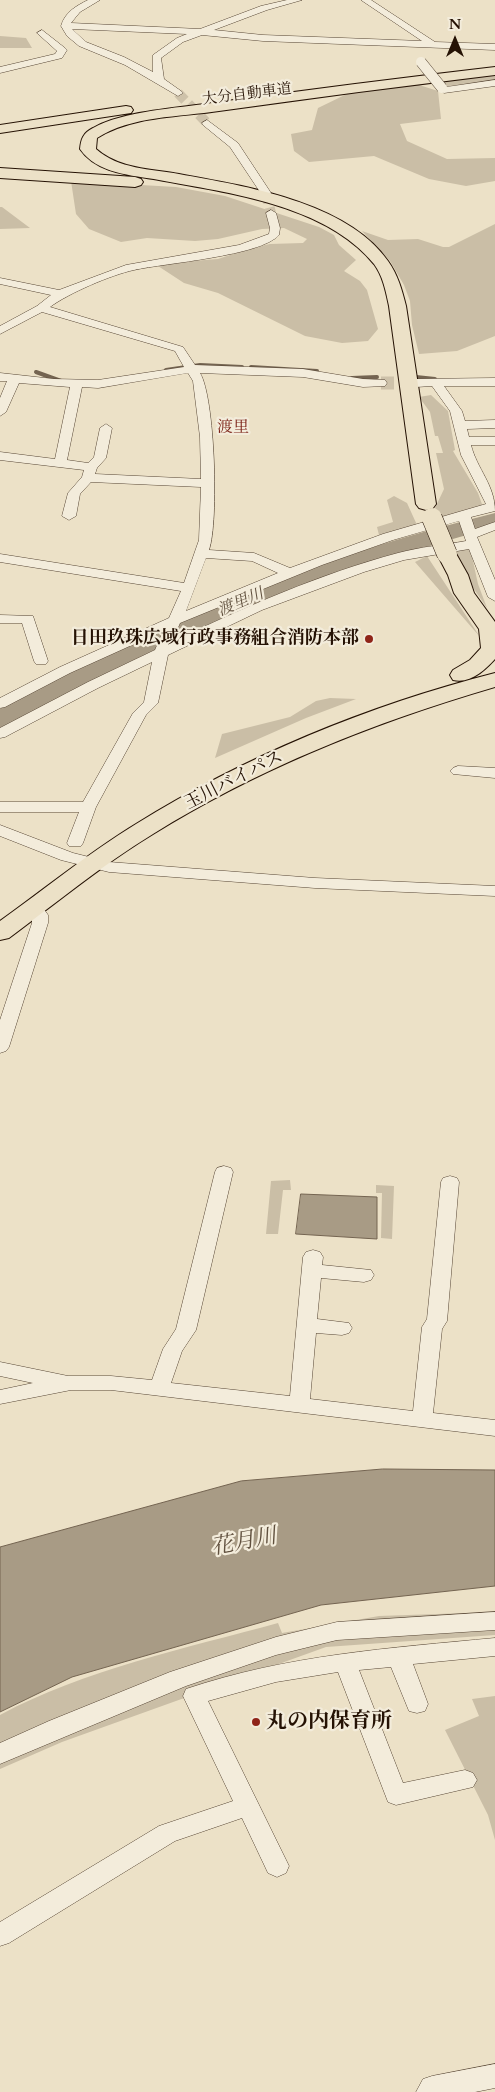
<!DOCTYPE html>
<html>
<head>
<meta charset="utf-8">
<style>
  body { margin:0 }
  #map { position:relative; width:495px; height:2092px; overflow:hidden; background:#ece1c7; font-family:Cardo,serif }
  canvas { display:block }
  .north { position:absolute; left:430px; top:15px; width:50px; height:50px; -webkit-text-stroke:4px #f3ecdb; paint-order:stroke; rotate:0deg; font-size:14px; font-weight:700; line-height:20px; text-align:center; color:#251204 }
  .north::after { content:''; display:block; margin:auto; width:18px; height:22px; background:#251204; clip-path:polygon(50% 0,100% 100%,50% 72%,0 100%) }
</style>
</head>
<body>
<div id="map">
<canvas width="495" height="2092"></canvas>
<div class="north">N</div>
</div>
<script>
const g = document.querySelector('canvas').getContext('2d');
g.lineJoin = 'round';
function paint(path, color) {
  g.fillStyle = color;
  g.fill(path, 'evenodd');
}
function strokePath(path, color, width, dash) {
  g.strokeStyle = color;
  g.lineWidth = width;
  g.lineCap = dash ? 'butt' : 'round';
  g.setLineDash(dash || []);
  g.stroke(path);
}
function label(font, color, halo, rows, align = 'center') {
  g.font = font + ' Cardo,"Noto Serif JP",serif';
  g.lineWidth = 4.5;
  g.setLineDash([]);
  g.textBaseline = 'middle';
  g.strokeStyle = halo;
  g.fillStyle = color;
  for (const [text, x, y, turn = 0] of rows) {
    g.save();
    g.translate(x, y);
    g.rotate((+turn || 0) * Math.PI / 180);
    g.textAlign = isNaN(turn) ? turn : align;
    if (halo) g.strokeText(text, 0, 0);
    g.fillText(text, 0, 0);
    g.restore();
  }
}
const green = new Path2D(`
  M0,36L26,38L32,48H0Z
  M495,75V82L448,89L441,80Z
  M416,84L438,91L441,119L400,124L407,141L447,159L495,158V181L466,186L429,179L374,156L309,162L294,151L291,134L312,130L318,108L353,91Z
  M71,181L176,187L225,196L319,227L334,235L339,245L356,260L344,271L360,281L367,290L378,329L368,341L342,343L305,336L218,293L184,283L158,266L179,262L218,259L251,248L270,244L303,243L307,239L284,228L262,229L218,239L195,241L147,238L121,242L89,229L76,214Z
  M0,207H2L30,228L0,229Z
  M495,224V336L457,351L419,354L412,325L410,301L404,285L390,261L362,231L388,240L418,239L443,247H449Z
  M431,395L448,411L455,450L453,451L478,493L483,507L440,518L435,508L444,489L436,453H443L438,436H435L430,412L419,397Z
  M394,496L407,503L417,525L379,535L377,527L393,522L387,500Z
  M466,548L471,552L478,584L487,608L467,579L454,549Z
  M427,556L480,637L415,562Z
  M330,698L356,699L306,718L215,758L222,734L290,717L316,701Z
  M290,1180L291,1190H283L278,1234H266L271,1181Z
  M376,1185L394,1186L392,1239L381,1238L382,1193H376Z
  M495,1612V1635L326,1647L62,1742L0,1769V1715C83,1670 187,1648 278,1623L282,1633L379,1616Z
  M495,1696V1840L488,1815L445,1730L479,1716L472,1699Z`);
const water = new Path2D(`
  M301,1194L377,1197V1239L296,1234Z
  M383,1469L495,1470V1586L321,1605L72,1677L0,1712V1547L241,1481Z`);
const stream = new Path2D(`
  M251,367L317,371
  M166,370L200,365L242,367
  M36,372L61,381
  M416,377L435,379
  M352,378L377,377`);
const river = new Path2D(`
  M495,513V527C380,559 268,598 159,648C123,665 86,683 50,702C34,711 18,724 0,728V709L2,707C154,620 325,555 495,513Z`);
const minorTunnelFar1 = new Path2D(`
  M178,93L207,123
  M266,193L271,213`);
const minorTunnel = new Path2D(`
  M381,383H416`);
const minor = new Path2D(`
  M88,0H100L80,12L71,23L200,29L261,6L287,0H302L267,10L214,30L263,35L422,41L361,0H371L435,42L495,44V50L263,41L202,35L183,42L161,58L164,79L181,91L183,93L178,96L125,65L79,46L67,36L61,26C65,12 76,6 88,0ZM72,29L187,34L177,38L153,55V72L124,57L86,42Z
  M42,30L65,48L67,50L62,58L0,73V67L55,54L57,51L37,33Z
  M495,80V86L444,93L437,88L442,85L446,87Z
  M207,120L238,143L271,193L270,195H262L230,147L203,125L202,123Z
  M271,210L276,213L280,228L279,235C261,256 165,263 134,270C111,275 69,293 50,307L183,347L195,365L303,369L363,379L385,380L387,383L385,386L363,387L303,377L200,373C215,397 219,522 209,550L254,553L290,568L383,534L486,504L461,455L450,411L432,386L416,387L410,383L416,379L495,378V386H444L462,411L465,421L495,420V428L467,429L469,437H495V445H471C477,469 495,485 495,511L471,517L475,529L495,522V530L477,537L495,580V601L488,597L469,549L404,560L364,572L262,610L168,655L158,703L146,715L96,807L83,843L81,846H69L67,843L79,812H0V802H83L133,713L144,702L152,662L98,688L5,737L0,738V728L88,682L155,650L163,631L70,673L5,707L0,708V698L60,667L169,618L181,591L0,562V554L184,583L199,540L201,487L91,482L80,494L76,516L69,520L62,516L68,493L82,477L84,470L0,460V452L55,459L70,387L19,383L6,412L0,416V398L7,381H0V373L54,379L98,380L184,367L175,351L42,312L0,334V326L37,306L51,295L0,284V278L59,290L126,265L239,245L269,234L270,228L266,213ZM188,373L193,381L200,437L201,479L95,474L97,468L106,458L112,428L106,424L100,428L94,457L88,463L67,460L82,387L98,388ZM459,521L466,541C444,545 420,547 398,553C320,574 245,607 172,642L180,623L322,565L393,540ZM206,558L252,561L278,573L186,611Z
  M0,615L33,616L48,661L46,664H36L34,661L22,623H0Z
  M458,766L495,768V778L453,774L450,771L453,768Z
  M0,825L73,853L109,862L315,878L495,886V896L315,888L109,872L61,860L0,836Z
  M35,903L41,905L48,915V923L9,1047L6,1051L0,1053V1020L32,923V915L27,908L29,905Z
  M224,1166L231,1168L233,1172L196,1330L182,1351L171,1383L290,1396L303,1257L306,1252L313,1250L320,1252L323,1257L322,1265L371,1270L374,1275L371,1280L364,1282L321,1278L317,1319L349,1323L352,1328L349,1333L342,1335L316,1333L310,1399L413,1411L422,1327L427,1319L441,1182L443,1178L450,1176L457,1178L459,1182L447,1321L442,1329L433,1413L495,1420V1436L111,1390H71L0,1404V1390L33,1383L0,1376V1362L68,1376H111L152,1380L163,1349L176,1329L215,1172L217,1168Z
  M495,1612V1630L337,1640L276,1655L186,1686L0,1764V1743L49,1721L170,1672L276,1637L337,1622Z
  M495,1638V1656L413,1664L428,1704L425,1711L417,1713L409,1711L391,1667L359,1670L403,1783L465,1770L473,1773L477,1780L473,1787L396,1805L388,1802L338,1672L276,1682L208,1701L289,1866L286,1873L277,1877L268,1873L242,1818L175,1841L9,1943L0,1946V1922L159,1826L233,1801L183,1696L186,1689C287,1655 390,1648 495,1638Z
  M495,2064V2088L475,2092H416L423,2079L432,2076Z`);
const highway = new Path2D(`
  M495,67V75C403,86 311,98 219,111C180,117 131,116 97,138L96,149C118,169 151,169 179,174C245,186 347,202 388,261C398,275 402,290 406,306L436,504L433,508L426,510L419,508L416,504L389,306C386,292 383,276 374,264C326,205 229,193 159,180C132,175 97,174 80,149C81,139 83,133 93,128C123,111 177,108 212,103C306,90 400,78 495,67Z
  M126,106L131,107L133,110L131,113L0,133V125Z
  M0,168L135,177L141,179L143,182L141,185L135,187L0,178Z
  M447,548L454,550L468,575L474,593L495,622V659C484,671 470,684 453,680L450,675L453,670L470,660L481,648L479,629L454,593L448,575L437,554L440,550Z
  M495,673V687C375,722 259,768 153,834C102,865 56,903 9,938L0,940V921C45,889 88,853 136,824C246,756 370,705 495,673Z`);
const minorBridge = new Path2D(`
  M421,62L442,88`);
const highwayBridge = new Path2D(`
  M432,518L447,554`);
const markers = [
  [369,639,5,"#8f2418"],
  [256,1722,5,"#8f2418"]
];
const farStreetnames = [
  ["大分自動車道",247,95,-7]
];
const farQuarternames = [
  ["渡里",233,428]
];
const farWaternames = [
  ["渡里川",241,603,-23]
];
const poiNames = [
  ["日田玖珠広域行政事務組合消防本部",359,639]
];
const streetNames = [
  ["玉川バイパス",234,781,-27]
];
const nearPoinames = [
  ["丸の内保育所",266,1722]
];
const nearWaternames = [
  ["花月川",244,1543,-11]
];
paint(green, '#cabea6');
paint(water, '#a89b85');
strokePath(water, '#746451', 1);
strokePath(stream, '#746451', 4);
paint(river, '#a89b85');
strokePath(minorTunnelFar1, '#cec2aa', 10, [10, 5]);
strokePath(minorTunnel, '#cec2aa', 13, [13, 7]);
strokePath(minor, '#574635', 1);
strokePath(highway, '#251204', 2);
paint(minor, '#f3ecdb');
paint(highway, '#ece1c7');
strokePath(minorBridge, '#574635', 11, []);
strokePath(highwayBridge, '#251204', 21, []);
strokePath(minorBridge, '#f3ecdb', 10);
strokePath(highwayBridge, '#ece1c7', 20);
for (const [x, y, r, color] of markers) {
  const dot = new Path2D();
  dot.arc(x, y, r, 0, 2 * Math.PI);
  g.fillStyle = color;
  g.fill(dot);
  strokePath(dot, '#f3ecdb', 2);
}
label('15px', '#251204', '#f3ecdb', farStreetnames);
label('16px', '#7a1f14', '#f3ecdb', farQuarternames);
label('italic 16px', '#60503e', '#f3ecdb', farWaternames);
label('bold 18px', '#251204', '#f3ecdb', poiNames, 'right');
label('18px', '#251204', '#f3ecdb', streetNames);
label('bold 21px', '#251204', '#f3ecdb', nearPoinames, 'left');
label('italic 22px', '#60503e', '#f3ecdb', nearWaternames);
</script>
</body>
</html>
